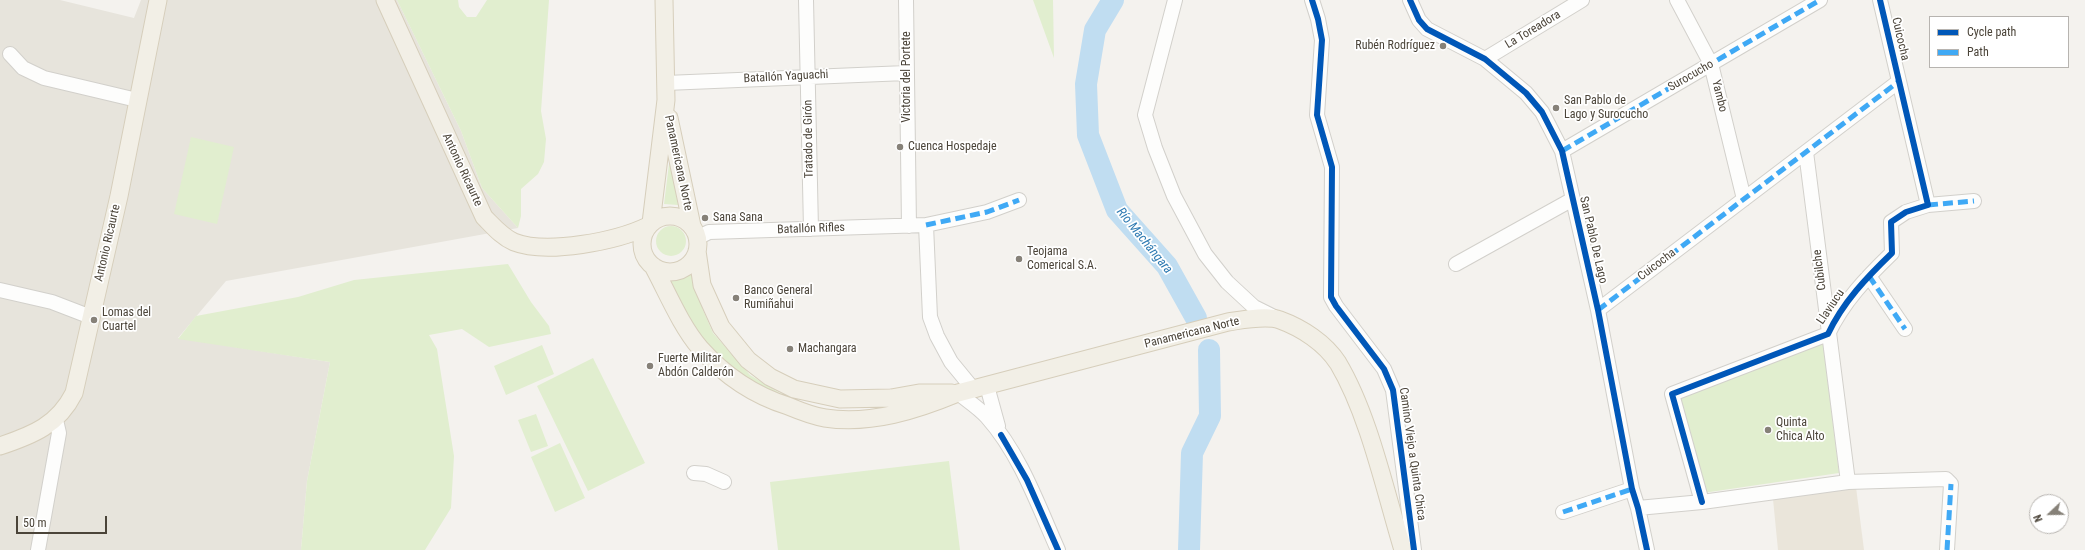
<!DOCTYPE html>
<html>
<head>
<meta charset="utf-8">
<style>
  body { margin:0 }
  #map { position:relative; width:2085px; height:550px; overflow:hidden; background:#f4f2ee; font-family:"Roboto Condensed",sans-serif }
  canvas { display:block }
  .legend { position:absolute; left:1929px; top:16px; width:140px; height:52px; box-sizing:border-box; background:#fff; border:1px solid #b7b4b0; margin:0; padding:5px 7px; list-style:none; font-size:12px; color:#4b4439 }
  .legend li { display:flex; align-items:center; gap:8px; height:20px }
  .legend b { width:20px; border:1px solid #b7b4b0 }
  .north { position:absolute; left:2029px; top:494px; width:40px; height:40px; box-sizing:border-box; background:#fff; border:1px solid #b7b4b0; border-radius:50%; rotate:248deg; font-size:11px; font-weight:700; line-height:16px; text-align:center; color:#4b4439 }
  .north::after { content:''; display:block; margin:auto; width:14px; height:18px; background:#868178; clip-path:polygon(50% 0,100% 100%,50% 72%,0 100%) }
  .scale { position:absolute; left:16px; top:516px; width:91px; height:18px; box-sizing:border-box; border:2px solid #4b4439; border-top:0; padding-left:5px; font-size:12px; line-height:14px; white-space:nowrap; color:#4b4439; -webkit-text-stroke:3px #fff; paint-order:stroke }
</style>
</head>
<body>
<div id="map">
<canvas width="2085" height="550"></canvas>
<ul class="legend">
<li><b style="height:5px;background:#0057b8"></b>Cycle path</li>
<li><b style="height:5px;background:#3fa9f5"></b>Path</li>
</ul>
<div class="north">N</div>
<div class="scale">50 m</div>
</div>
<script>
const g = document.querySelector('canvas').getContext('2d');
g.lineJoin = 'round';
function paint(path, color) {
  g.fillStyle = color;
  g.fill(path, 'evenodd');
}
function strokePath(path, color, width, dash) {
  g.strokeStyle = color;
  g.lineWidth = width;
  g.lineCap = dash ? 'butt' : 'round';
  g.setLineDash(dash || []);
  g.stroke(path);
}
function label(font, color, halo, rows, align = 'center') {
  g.font = font + ' "Roboto Condensed",sans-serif';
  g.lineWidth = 3.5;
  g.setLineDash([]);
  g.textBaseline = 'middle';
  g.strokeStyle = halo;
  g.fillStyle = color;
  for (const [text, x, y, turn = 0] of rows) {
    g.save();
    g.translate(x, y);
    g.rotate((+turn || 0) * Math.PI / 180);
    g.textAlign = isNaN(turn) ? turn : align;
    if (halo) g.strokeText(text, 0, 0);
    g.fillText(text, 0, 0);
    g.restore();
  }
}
const residential = new Path2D(`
  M0,0H60L134,18L141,0H397L461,131L482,188L518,228L226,281L178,338L330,362L307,481L301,550H0Z`);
const education = new Path2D(`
  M1856,487L1864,550H1778L1773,499Z`);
const green = new Path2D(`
  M397,0H458L459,7L467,17H476L487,0H549L541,111L546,139L544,162L538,174L521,189V216L518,228L482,188L461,131Z
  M1033,0H1053L1054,58Z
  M191,137L234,147L217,224L174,214Z
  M670,156L678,205L664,204Z
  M656 241a15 15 0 1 1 30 0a15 15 0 1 1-30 0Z
  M508,264L531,302L549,326L551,334L489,347L462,329L429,335L437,349L454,456L451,508L425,550H301L307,481L330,362L178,339L196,316L298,297L354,280Z
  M691,270L703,310L713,333L750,375L783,395L777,397C763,389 748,382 735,371C704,347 685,312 669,277Z
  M1823,343L1839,473L1703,493L1674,394Z
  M542,345L554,374L506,395L494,366Z
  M593,358L645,463L588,491L537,386Z
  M536,414L548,446L531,452L518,420Z
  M560,443L585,498L555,512L531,457Z
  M949,461L960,550H778L770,482Z`);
const river = new Path2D(`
  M1113,0L1095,30L1086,84L1088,135L1117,210L1167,266L1196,318
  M1189,550L1192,453L1210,416L1209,350`);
const minor = new Path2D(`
  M806,0L811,229
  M906,0L909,226
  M1175,0L1145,115L1155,148L1174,196L1205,254L1227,282L1254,307L1274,317
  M1312,0L1318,19L1322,40L1317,115L1332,167L1331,297L1336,306L1384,369L1393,390L1414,550
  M1410,0L1419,20L1427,29L1485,59L1526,93L1542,112L1562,151L1598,310L1632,489L1638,508L1647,550
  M1677,0L1711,64L1744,199
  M10,54L23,68L44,78L137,100
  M1485,59L1582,0
  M666,83L906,73
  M1562,151L1820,0
  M1806,152L1848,482
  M1928,205L1974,201
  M926,225L930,317L937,336L951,362L974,390
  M697,238L709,232L926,225L987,212L1019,200
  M1456,264L1573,199
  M1869,276L1905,329
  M0,290L52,302L91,317
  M1598,310L1898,82
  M987,386L998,426
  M958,393C968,401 979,408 987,417C1020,454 1038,505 1058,550
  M694,473L706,474L724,482
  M1702,502L1672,394L1828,334C1843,302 1867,277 1892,253L1891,222L1906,212L1928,205L1880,0
  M1638,508L1702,502L1848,482L1946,479L1951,484L1947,550
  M1563,512L1632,489
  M38,550L59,433L56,420`);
const major = new Path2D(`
  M385,0L484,217C493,226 502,237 514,242C547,255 617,241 648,226
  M669,118L692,226
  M642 244a28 28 0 1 1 56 0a28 28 0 1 1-56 0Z
  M651,223L666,100L664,0
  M697,251L702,285L721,327L748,360L770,377L794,389L840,399L891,398L919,393H952
  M653,266C667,292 681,326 700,348C724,375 753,395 788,406C800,411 812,416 825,418C871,425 917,410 958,393L1228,322C1242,320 1266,315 1280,320C1302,328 1325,343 1338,363C1369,415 1385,491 1403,550
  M0,446C33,435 58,425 74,393L119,196L158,0`);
const quiet = new Path2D(`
  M1562,151L1820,0
  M1928,205L1974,201
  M926,225L987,212L1019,200
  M1869,276L1905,329
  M1598,310L1898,82
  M1563,512L1632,489
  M1947,550L1951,484`);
const cycleway = new Path2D(`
  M1312,0L1318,19L1322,40L1317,115L1332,167L1331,297L1336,306L1384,369L1393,390L1414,550
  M1410,0L1419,20L1427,29L1485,59L1526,93L1542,112L1562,151L1598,310L1632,489L1638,508L1647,550
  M1001,435L1027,480L1058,550
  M1702,502L1672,394L1828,334C1843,302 1867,277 1892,253L1891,222L1906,212L1928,205L1880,0`);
const markers = [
  [1443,46,4,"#868178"],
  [1556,108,4,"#868178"],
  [900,147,4,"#868178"],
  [705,218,4,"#868178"],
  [1019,259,4,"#868178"],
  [736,298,4,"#868178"],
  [94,320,4,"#868178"],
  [790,349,4,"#868178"],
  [650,366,4,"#868178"],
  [1768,430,4,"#868178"]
];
const streetNames = [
  ["La Toreadora",1533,30,-31],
  ["Cuicocha",1900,39,77],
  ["Surocucho",1691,76,-30],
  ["Batallón Yaguachi",786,77,-3],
  ["Victoria del Portete",907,77,-90],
  ["Yambo",1719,96,76],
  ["Tratado de Girón",809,139,-91],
  ["Panamericana Norte",678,163,78],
  ["Antonio Ricaurte",462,170,65],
  ["Batallón Rifles",811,229,-2],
  ["San Pablo De Lago",1593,240,77],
  ["Antonio Ricaurte",108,243,-77],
  ["Cuicocha",1657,265,-37],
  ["Cubilche",1820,270,-97],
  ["Llaviucu",1831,307,-56],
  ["Panamericana Norte",1192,333,-14],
  ["Camino Viejo a Quinta Chica",1412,454,82]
];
const poiNames = [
  ["Rubén Rodríguez",1435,46,"right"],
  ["San Pablo de",1564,101],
  ["Lago y Surocucho",1564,115],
  ["Cuenca Hospedaje",908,147],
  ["Sana Sana",713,218],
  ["Teojama",1027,252],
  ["Comerical S.A.",1027,266],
  ["Banco General",744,291],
  ["Rumiñahui",744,305],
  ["Lomas del",102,313],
  ["Cuartel",102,327],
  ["Machangara",798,349],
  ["Fuerte Militar",658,359],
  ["Abdón Calderón",658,373],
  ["Quinta",1776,423],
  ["Chica Alto",1776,437]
];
const waterNames = [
  ["Río Machángara",1144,241,51]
];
paint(residential, '#e7e4dc');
paint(education, '#eae5da');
paint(green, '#e1eecf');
strokePath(river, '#c0ddf1', 22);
strokePath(minor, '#d2d0cb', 16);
strokePath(major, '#d6cebb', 19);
strokePath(minor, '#fdfdfc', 14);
strokePath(major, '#f2efe6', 17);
strokePath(quiet, '#3fa9f5', 5, [10, 5]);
strokePath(cycleway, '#0057b8', 6);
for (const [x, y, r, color] of markers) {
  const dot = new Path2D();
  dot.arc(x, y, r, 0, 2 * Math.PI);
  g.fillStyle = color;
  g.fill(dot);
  strokePath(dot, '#fff', 1.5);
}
label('12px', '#4b4439', '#fff', streetNames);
label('12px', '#4b4439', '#fff', poiNames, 'left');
label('italic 13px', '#2e7ab2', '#fff', waterNames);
</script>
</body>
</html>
